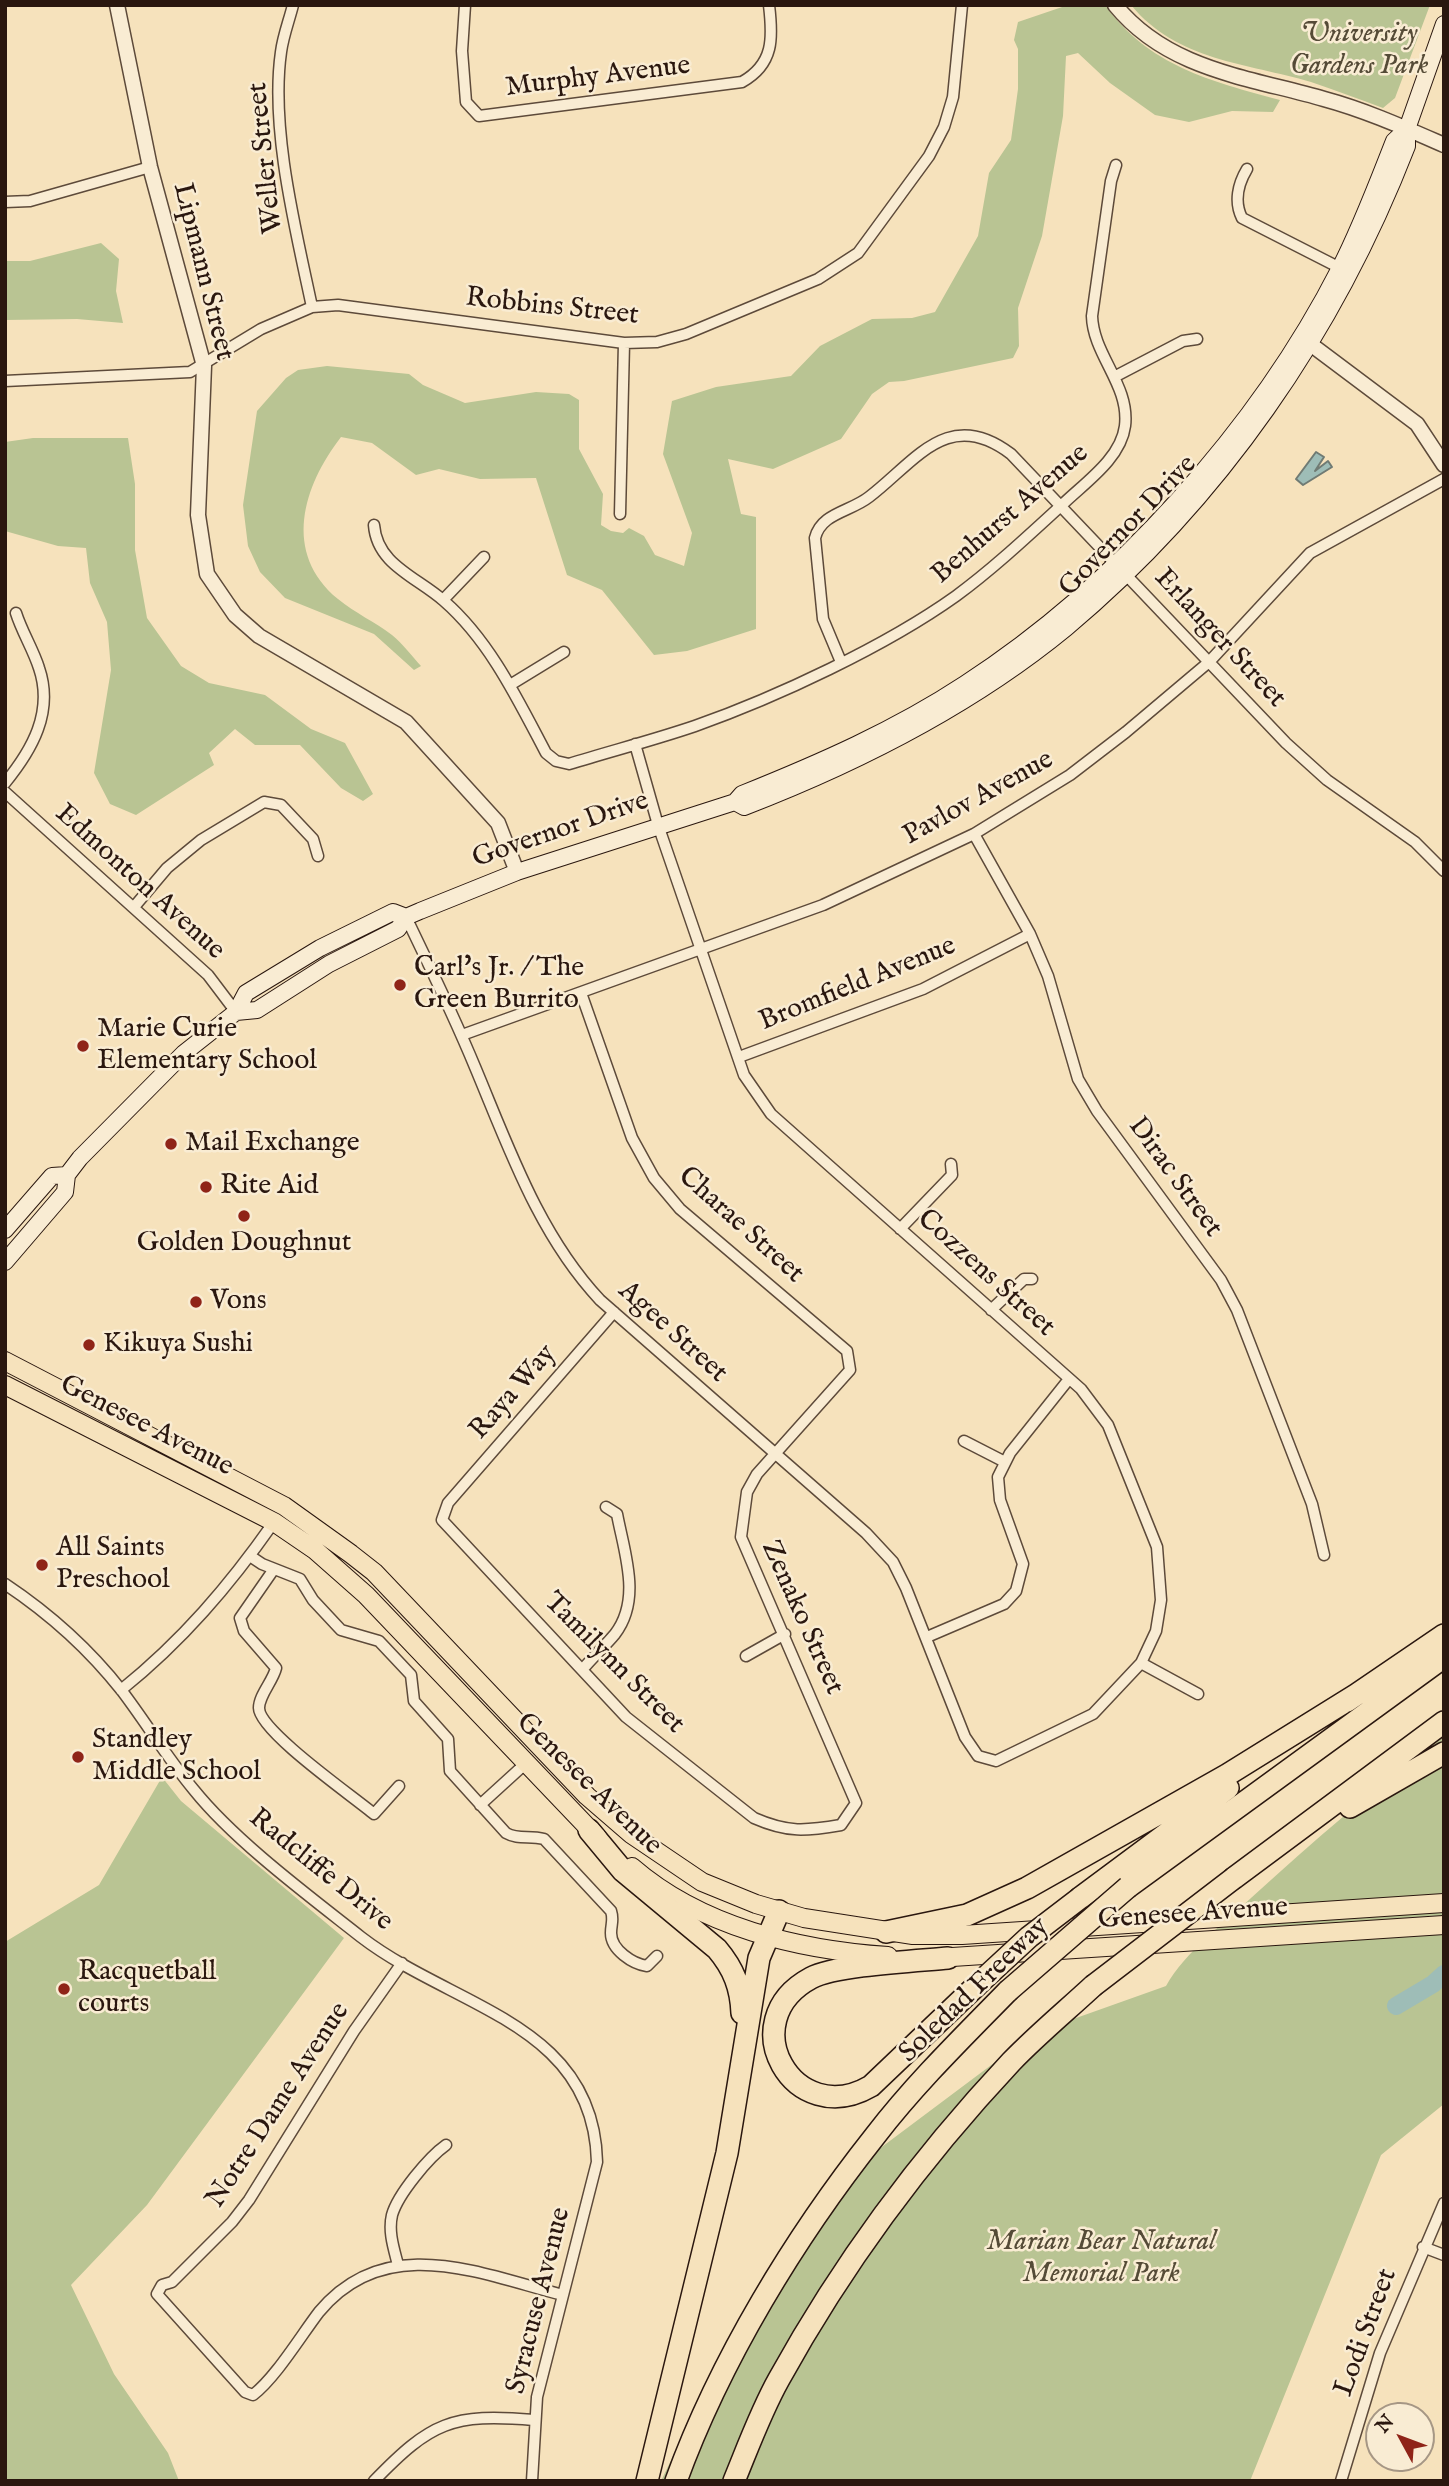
<!DOCTYPE html>
<html>
<head>
<meta charset="utf-8">
<style>
  body { margin:0 }
  #map { position:relative; width:1449px; height:2486px; overflow:hidden; background:#f6e2bc; font-family:"IM FELL English",serif }
  canvas { display:block }
  .frame { position:absolute; inset:0; border:7px solid #2a170f; pointer-events:none }
  .north { position:absolute; left:1365px; top:2402px; width:70px; height:70px; box-sizing:border-box; background:#f9ecd3; border:2px solid #a69785; border-radius:50%; rotate:311deg; font-size:19px; font-weight:700; line-height:28px; text-align:center; color:#2a170f }
  .north::after { content:''; display:block; margin:auto; width:24px; height:32px; background:#8f2418; clip-path:polygon(50% 0,100% 100%,50% 72%,0 100%) }
</style>
</head>
<body>
<div id="map">
<canvas width="1449" height="2486"></canvas>
<div class="frame"></div>
<div class="north">N</div>
</div>
<script>
const g = document.querySelector('canvas').getContext('2d');
g.lineJoin = 'round';
function paint(path, color) {
  g.fillStyle = color;
  g.fill(path, 'evenodd');
}
function strokePath(path, color, width, dash) {
  g.strokeStyle = color;
  g.lineWidth = width;
  g.lineCap = dash ? 'butt' : 'round';
  g.setLineDash(dash || []);
  g.stroke(path);
}
function label(font, color, halo, rows, align = 'center') {
  g.font = font + ' "IM FELL English",serif';
  g.lineWidth = 5;
  g.setLineDash([]);
  g.textBaseline = 'middle';
  g.strokeStyle = halo;
  g.fillStyle = color;
  for (const [text, x, y, turn = 0] of rows) {
    g.save();
    g.translate(x, y);
    g.rotate((+turn || 0) * Math.PI / 180);
    g.textAlign = isNaN(turn) ? turn : align;
    if (halo) g.strokeText(text, 0, 0);
    g.fillText(text, 0, 0);
    g.restore();
  }
}
const green = new Path2D(`
  M1068,5H1105C1149,66 1210,81 1280,100L1273,112L1232,111L1189,122L1155,115L1110,83L1078,53L1066,56L1063,116L1042,236L1018,308L1019,346L1013,358L904,381L889,382L872,394L841,439L773,469L728,459L741,514L756,517V629L687,651L654,655L602,590L567,575L536,478L480,479L439,469L416,475L372,443L341,437C303,486 282,553 338,599C355,613 375,622 392,635C403,644 412,656 421,666L414,670L374,634L285,598L260,572L248,546L243,505L257,411L286,378L298,370L327,366L409,374L423,385L465,403L536,392L569,394L579,400V449L603,494L601,525L611,531L623,533L629,528L644,536L655,555L684,566L692,533L663,454L672,401L716,387L791,376L820,346L872,319L912,318L935,312L978,236L989,173L1011,140L1018,89V49L1014,40L1018,22Z
  M1131,5H1430L1395,98L1383,108C1359,99 1335,90 1311,82C1247,63 1177,61 1131,5Z
  M101,243L119,259L116,291L123,323L77,319L5,320V261H30Z
  M33,438H128L135,484V550L147,618L181,666L209,683L265,695L311,729L345,743L373,794L363,801L341,788L300,745H255L235,729L209,753L214,765L136,815L110,804L94,773L111,670L107,622L90,583L86,548L58,546L5,531V442Z
  M1444,1737V2104L1381,2155L1250,2481H661L724,2350L823,2191L1034,2033L1166,1986C1186,1951 1221,1926 1251,1898C1313,1842 1376,1786 1444,1737Z
  M162,1777L181,1801L344,1938L147,2205L71,2285L114,2374L168,2453L179,2481H5V1942L99,1885Z`);
const water = new Path2D(`
  M1316,452L1324,457L1315,471L1328,461L1332,467L1303,485L1296,479Z`);
const river = new Path2D(`
  M1396,2006L1433,1984L1444,1974`);
const minor = new Path2D(`
  M293,5C289,21 283,36 281,52C270,129 296,231 312,307
  M465,5L462,51L466,102L479,116L742,82C774,64 773,38 769,5
  M1247,169C1238,184 1234,202 1242,218L1346,271
  M5,202L30,201L150,167
  M1114,377L1183,341L1197,339
  M5,381L190,372L261,329L312,307L338,305L624,343L657,342L686,334L818,279L858,253L929,156L944,127L953,97L962,5
  M620,514L624,343
  M374,525C377,565 417,577 444,601C490,641 518,700 546,753L556,761L569,764C611,751 654,740 695,726C777,697 886,646 956,596C994,568 1029,535 1064,503C1086,482 1121,458 1125,426C1130,385 1093,355 1092,316L1111,181L1116,165
  M443,600L484,557
  M841,662L823,619L815,538C821,513 850,512 869,497C915,462 948,406 1011,454L1286,743L1327,780L1415,842L1444,871
  M510,685L564,652
  M5,783C32,750 54,712 39,668C33,649 22,632 16,613
  M5,792L208,975L236,1012
  M974,834L1030,934L1048,976L1078,1079L1097,1111L1221,1280L1237,1310L1312,1504L1324,1555
  M134,907L167,868L201,840L264,802L281,805L313,839L318,856
  M406,917C430,967 454,1016 475,1067C509,1148 539,1235 600,1300L866,1533L893,1562L906,1588L965,1737L978,1756L996,1761L1093,1714L1141,1663L1156,1631L1161,1600L1157,1547L1108,1425L1081,1389L771,1114L744,1075L658,825L635,744
  M581,993L632,1138L654,1178L680,1209L847,1351L850,1370L757,1474L747,1492L741,1537L856,1803L841,1825C806,1831 788,1833 754,1818L626,1717L442,1520L448,1503L614,1312
  M462,1035L823,905L974,834L1070,775L1126,732L1209,662L1310,553L1444,479
  M739,1057L923,989L1030,934
  M900,1229L952,1175L951,1164
  M991,1310L1024,1279H1032
  M964,1441L1005,1462
  M250,1556L262,1564L300,1579L313,1600L341,1630L379,1641L411,1675L414,1701L448,1739L450,1771L506,1833C518,1840 530,1835 544,1839L611,1911C614,1920 611,1924 611,1933C611,1950 633,1964 647,1966L657,1956
  M274,1569L240,1618L244,1631L276,1668C273,1681 259,1695 259,1708C259,1731 354,1797 374,1814L399,1786
  M5,1584C50,1614 89,1649 122,1691C147,1724 168,1759 194,1790C235,1841 309,1896 361,1937C453,2008 594,2023 597,2162L537,2397L532,2481
  M927,1637L1004,1604L1016,1591L1023,1564L1000,1500L998,1477L1010,1453L1069,1379
  M746,1656L785,1634
  M1141,1663L1198,1694
  M582,1670C592,1658 605,1646 615,1634C642,1599 624,1552 617,1514L606,1507
  M121,1690C182,1641 229,1586 274,1522
  M480,1805L525,1764
  M402,1963L354,2031L249,2200L232,2222L172,2282L162,2285L157,2294L245,2392L253,2395C276,2377 300,2337 319,2312C386,2231 480,2274 563,2295
  M1423,2247L1444,2255
  M398,2265C394,2249 388,2232 392,2215C398,2194 429,2157 446,2145
  M374,2481C431,2422 452,2413 534,2420
  M1341,2481L1380,2353L1444,2203`);
const tertiary = new Path2D(`
  M117,5L150,167L204,366L198,515L207,574L235,615L259,636L406,722L498,823L517,872
  M1115,5C1168,70 1248,77 1324,99C1365,110 1405,128 1444,145
  M1301,337L1417,424L1444,465`);
const secondary = new Path2D(`
  M735,802L744,807C858,763 971,706 1066,628C1219,500 1335,332 1407,146V129L1444,24
  M236,1012L257,1010L329,964L398,929L406,917L420,911L517,872L735,802L742,794C819,763 895,730 965,684C1116,586 1258,429 1340,268C1361,227 1377,184 1394,141L1407,129
  M5,1230L52,1176L67,1175
  M5,1262L65,1192L67,1175L80,1158L184,1053L236,1012L246,993L320,948L393,912L406,917`);
const primary = new Path2D(`
  M5,1361L284,1506L351,1554L374,1572L587,1796L631,1834L702,1882L756,1904L804,1918L913,1935H962L1444,1903
  M5,1385L274,1522L315,1550L366,1595L597,1837
  M632,1867C701,1927 799,1950 888,1956
  M937,1958L1444,1925`);
const motorway = new Path2D(`
  M1347,1701L1444,1635
  M1350,1807L1444,1753
  M589,1830L623,1871L717,1949C734,1969 741,1988 742,2013
  M1234,1878L1444,1722
  M1128,1887L1444,1657
  M1080,1898L1228,1788
  M886,1932L967,1915L1027,1888L1227,1775L1359,1693
  M948,1958C916,1961 835,1965 811,1978C731,2021 794,2131 871,2086L976,1986
  M647,2481L727,2153L759,1958L779,1911
  M676,2481C720,2360 795,2237 875,2136C915,2084 962,2038 1008,1991
  M734,2481C748,2447 761,2411 779,2379C843,2263 921,2158 1011,2062C1037,2035 1066,2011 1093,1986`);
const motorwayBridge = new Path2D(`
  M976,1986L1029,1937L1080,1898
  M1093,1986L1234,1878
  M1008,1991L1128,1887`);
const markers = [
  [400,985,7,"#8f2418"],
  [83,1046,7,"#8f2418"],
  [171,1144,7,"#8f2418"],
  [206,1187,7,"#8f2418"],
  [244,1216,7,"#8f2418"],
  [196,1302,7,"#8f2418"],
  [89,1345,7,"#8f2418"],
  [42,1565,7,"#8f2418"],
  [78,1757,7,"#8f2418"],
  [64,1989,7,"#8f2418"]
];
const parkNames = [
  ["University",1359,35],
  ["Gardens Park",1359,67],
  ["Marian Bear Natural",1101,2243],
  ["Memorial Park",1101,2275]
];
const streetNames = [
  ["Murphy Avenue",598,78,-7],
  ["Weller Street",267,158,-96],
  ["Lipmann Street",202,272,76],
  ["Robbins Street",552,308,6],
  ["Benhurst Avenue",1011,515,-41],
  ["Governor Drive",1129,527,-46],
  ["Erlanger Street",1219,639,47],
  ["Pavlov Avenue",979,799,-29],
  ["Governor Drive",561,831,-19],
  ["Edmonton Avenue",139,883,42],
  ["Bromfield Avenue",858,985,-22],
  ["Dirac Street",1174,1178,54],
  ["Charae Street",740,1226,42],
  ["Cozzens Street",985,1274,42],
  ["Agee Street",672,1333,42],
  ["Raya Way",514,1393,-49],
  ["Genesee Avenue",146,1427,27],
  ["Zenako Street",801,1618,66],
  ["Tamilynn Street",613,1664,45],
  ["Genesee Avenue",588,1785,44],
  ["Radcliffe Drive",320,1871,39],
  ["Genesee Avenue",1193,1915,-4],
  ["Soledad Freeway",975,1991,-44],
  ["Notre Dame Avenue",279,2106,-57],
  ["Syracuse Avenue",540,2301,-76],
  ["Lodi Street",1367,2333,-70]
];
const poiNames = [
  ["Carl's Jr. / The",414,969],
  ["Green Burrito",414,1001],
  ["Marie Curie",97,1030],
  ["Elementary School",97,1062],
  ["Mail Exchange",185,1144],
  ["Rite Aid",220,1187],
  ["Golden Doughnut",244,1244,"center"],
  ["Vons",210,1302],
  ["Kikuya Sushi",103,1345],
  ["All Saints",56,1549],
  ["Preschool",56,1581],
  ["Standley",92,1741],
  ["Middle School",92,1773],
  ["Racquetball",78,1973],
  ["courts",78,2005]
];
paint(green, '#b9c493');
paint(water, '#9ebdb7');
strokePath(water, '#707b74', 2);
strokePath(river, '#9ebdb7', 18);
strokePath(minor, '#5d4a3a', 13);
strokePath(tertiary, '#5d4a3a', 17);
strokePath(secondary, '#2a170f', 18);
strokePath(primary, '#2a170f', 20);
strokePath(motorway, '#2a170f', 24);
strokePath(minor, '#f9ecd3', 10);
strokePath(tertiary, '#f9ecd3', 14);
strokePath(secondary, '#f9ecd3', 16);
strokePath(primary, '#f6e2bc', 18);
strokePath(motorway, '#f6e2bc', 21);
strokePath(motorwayBridge, '#2a170f', 24, []);
strokePath(motorwayBridge, '#f6e2bc', 21);
for (const [x, y, r, color] of markers) {
  const dot = new Path2D();
  dot.arc(x, y, r, 0, 2 * Math.PI);
  g.fillStyle = color;
  g.fill(dot);
  strokePath(dot, '#f9ecd3', 2.5);
}
label('italic 28px', '#554b37', '#f9ecd3', parkNames);
label('28px', '#2a170f', '#f9ecd3', streetNames);
label('28px', '#2a170f', '#f9ecd3', poiNames, 'left');
</script>
</body>
</html>
